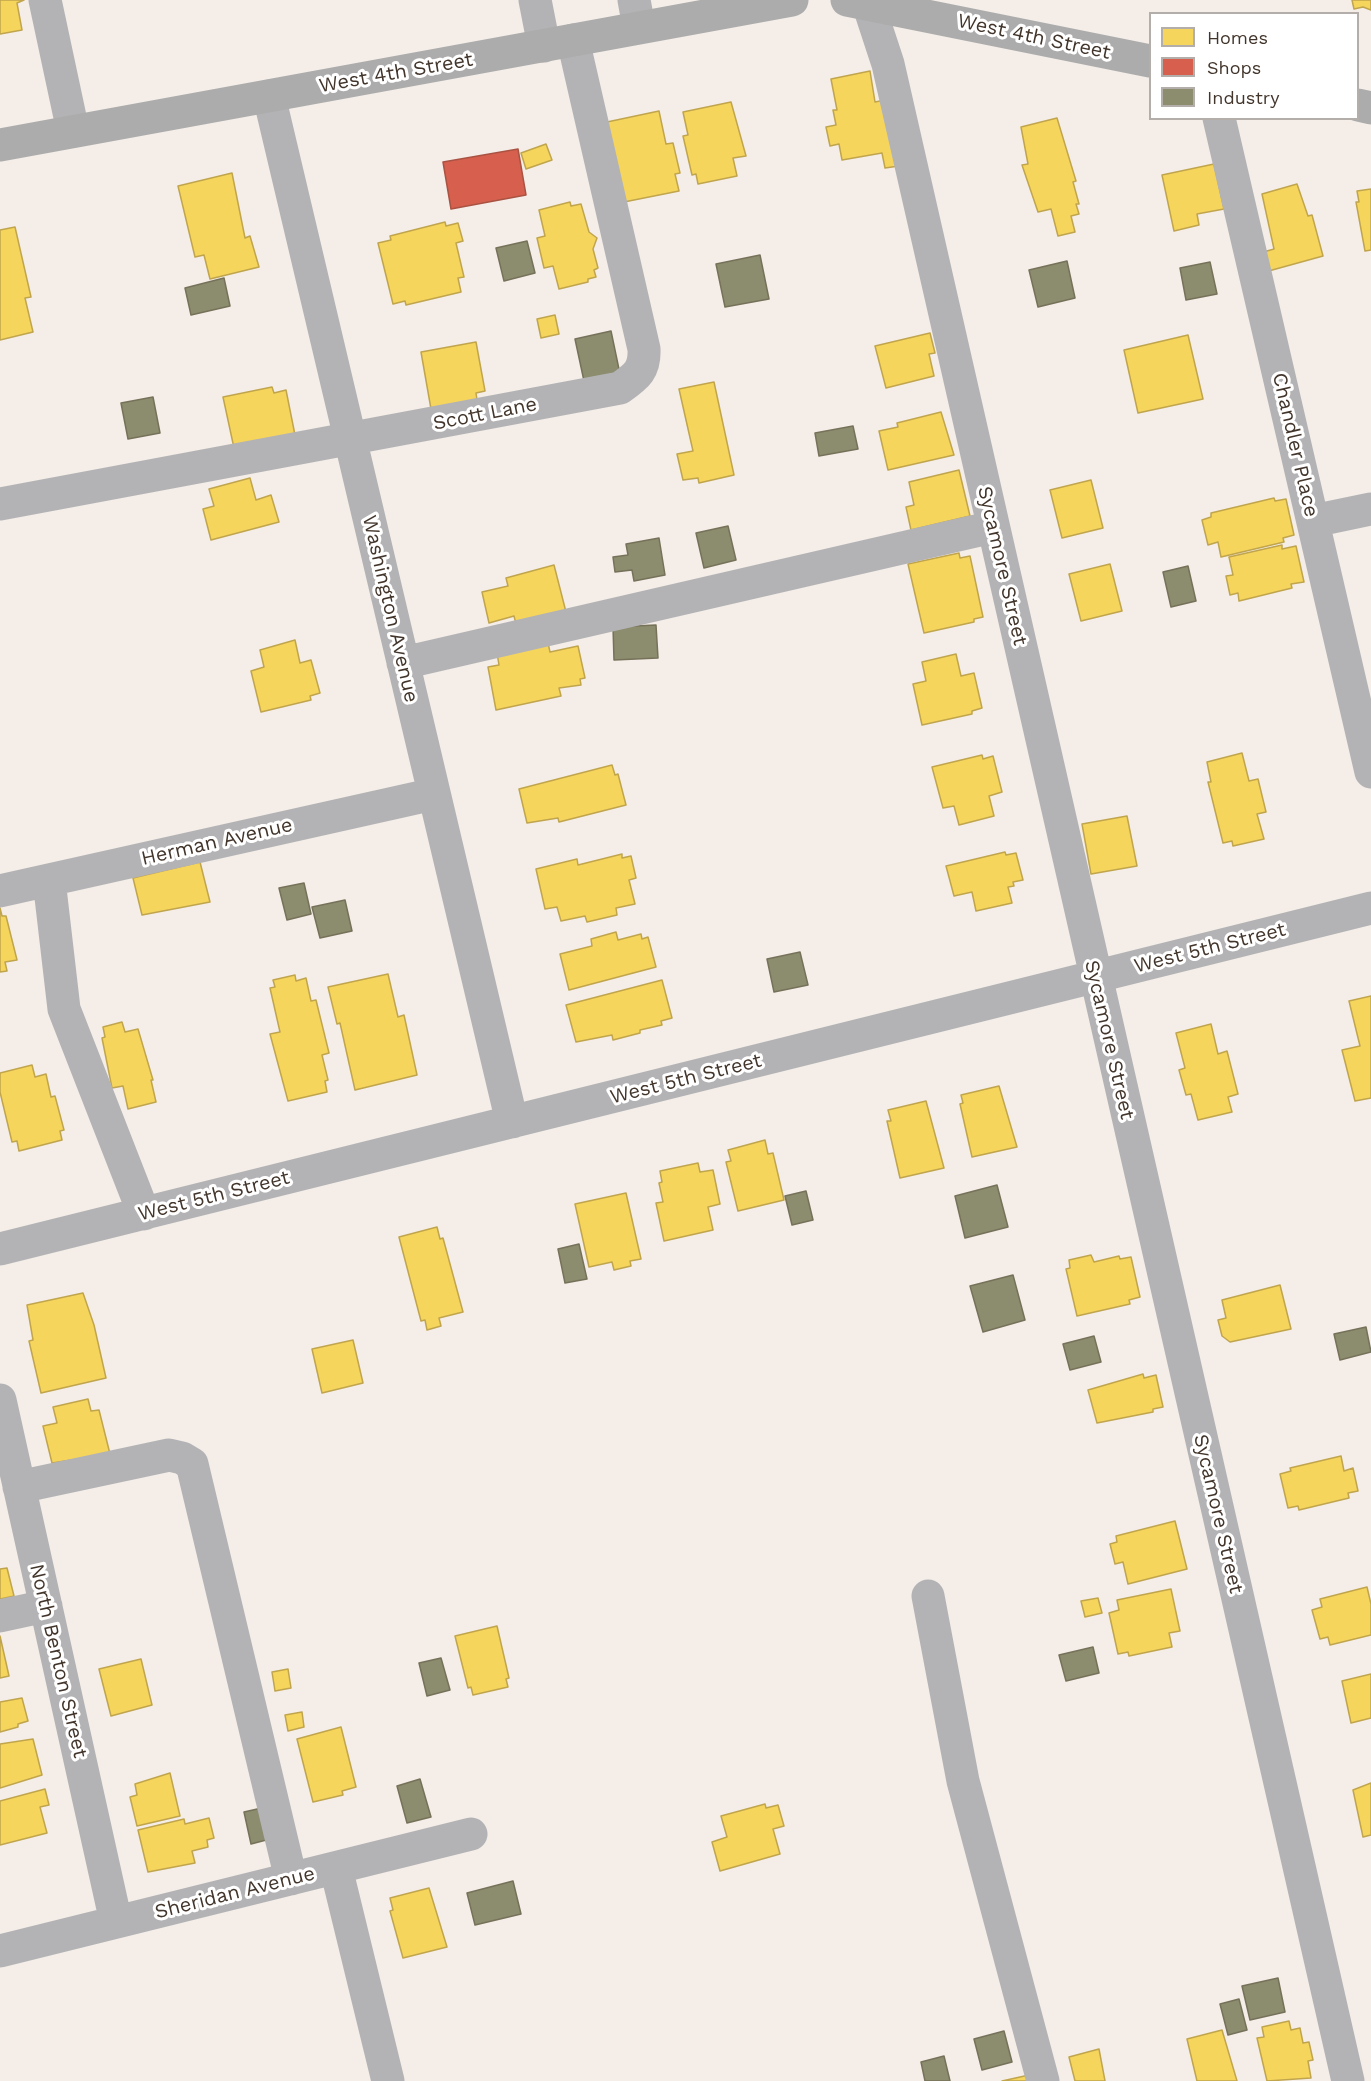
<!DOCTYPE html>
<html>
<head>
<meta charset="utf-8">
<style>
  body { margin:0 }
  #map { position:relative; width:1371px; height:2081px; overflow:hidden; background:#f4ede8; font-family:"Work Sans",sans-serif }
  canvas { display:block }
  .legend { position:absolute; left:1149px; top:12px; width:210px; height:108px; box-sizing:border-box; background:#fff; border:2px solid #b3aeaa; margin:0; padding:8px 10px; list-style:none; font-size:18px; color:#42352b }
  .legend li { display:flex; align-items:center; gap:12px; height:30px }
  .legend b { width:30px; border:2px solid #b3aeaa }
</style>
</head>
<body>
<div id="map">
<canvas width="1371" height="2081"></canvas>
<ul class="legend">
<li><b style="height:16px;background:#f6d55c"></b>Homes</li>
<li><b style="height:16px;background:#d6604d"></b>Shops</li>
<li><b style="height:16px;background:#8c8c6e"></b>Industry</li>
</ul>
</div>
<script>
const g = document.querySelector('canvas').getContext('2d');
g.lineJoin = 'round';
function paint(path, color) {
  g.fillStyle = color;
  g.fill(path, 'evenodd');
}
function strokePath(path, color, width, dash) {
  g.strokeStyle = color;
  g.lineWidth = width;
  g.lineCap = dash ? 'butt' : 'round';
  g.setLineDash(dash || []);
  g.stroke(path);
}
function label(font, color, halo, rows, align = 'center') {
  g.font = font + ' "Work Sans",sans-serif';
  g.lineWidth = 6;
  g.setLineDash([]);
  g.textBaseline = 'middle';
  g.strokeStyle = halo;
  g.fillStyle = color;
  for (const [text, x, y, turn = 0] of rows) {
    g.save();
    g.translate(x, y);
    g.rotate((+turn || 0) * Math.PI / 180);
    g.textAlign = isNaN(turn) ? turn : align;
    if (halo) g.strokeText(text, 0, 0);
    g.fillText(text, 0, 0);
    g.restore();
  }
}
const homes = new Path2D(`
  M0,0H24L17,3L22,30L0,34Z
  M1352,0H1371V10L1363,7L1354,9Z
  M870,71L875,102L885,100L899,166L885,168L882,153L842,160L839,144L830,146L826,127L836,125L833,110H837L831,79Z
  M731,102L746,156L733,158L737,176L698,184L696,174L692,175L683,136L688,135L683,112Z
  M659,111L666,144L673,143L680,173L675,174L679,191L624,202L607,122Z
  M1057,118L1076,181L1073,182L1079,204H1076L1079,214L1071,216L1075,232L1058,236L1051,209L1038,212L1022,165L1028,164L1021,127Z
  M546,144L552,160L526,169L521,153Z
  M1214,164L1224,209L1197,214L1199,225L1174,231L1162,175Z
  M232,173L245,238L250,236L259,267L210,279L204,255L195,257L178,186Z
  M1297,184L1308,216L1312,215L1323,256L1265,272L1260,253L1274,249L1262,194Z
  M1371,189V250L1365,251L1356,202H1359L1357,191Z
  M570,202L571,206L581,204L589,232L597,238L593,249L598,268L594,270L596,277L588,279V282L559,289L553,266L544,268L537,238L545,236L539,210Z
  M445,222L446,226L458,223L463,241L456,243L464,277L458,278L461,292L406,305L405,301L393,304L378,243L391,240L390,236Z
  M15,227L31,297L25,298L33,332L0,340V230Z
  M555,315L559,334L541,338L537,319Z
  M930,333L935,353L929,354L934,376L886,388L875,346Z
  M1188,335L1203,399L1138,413L1124,350Z
  M476,342L485,391L476,393L477,400L431,409L421,352Z
  M714,382L734,475L699,483L698,478L683,480L677,454L693,451L679,389Z
  M272,387L274,393L286,390L295,435L234,448L223,397Z
  M941,412L954,455L888,470L879,431L898,427L897,423Z
  M959,470L970,516L911,530L906,507L914,505L909,482Z
  M250,478L256,500L271,495L279,522L211,540L203,509L214,506L209,489Z
  M1091,480L1103,528L1062,538L1050,490Z
  M1274,498L1275,501L1286,499L1294,535L1283,538L1284,542L1221,557L1218,542L1208,545L1202,520L1211,517V513Z
  M1282,545V549L1296,546L1304,582L1291,584L1292,588L1239,601L1238,593L1230,595L1226,576L1233,575L1229,557Z
  M959,553L960,558L970,556L983,617L974,619V622L924,633L908,564Z
  M1110,564L1122,611L1081,621L1069,574Z
  M554,565L566,612L516,624L514,616L489,623L482,592L508,586L506,578Z
  M295,640L300,663L311,660L320,693L310,696L311,700L261,712L251,671L264,667L260,650Z
  M548,643L550,652L578,646L585,678L580,679L581,685L559,688L561,696L496,710L488,667L499,665L497,653Z
  M956,654L961,676L974,673L982,708L972,711V714L922,725L913,684L926,681L922,662Z
  M1242,753L1249,781L1258,779L1266,812L1257,814L1264,839L1233,846L1232,841L1223,843L1208,782H1211L1207,762Z
  M982,755L983,759L993,756L1002,792L989,796L994,816L959,825L954,806L943,808L932,767Z
  M612,765L615,775L618,774L626,805L559,822L558,818L527,823L519,789Z
  M1127,816L1137,866L1091,874L1082,824Z
  M1005,852L1006,855L1016,853L1023,880L1013,882L1014,886L1008,887L1012,903L976,911L972,892L954,896L946,866Z
  M622,854V858L631,856L636,878L629,880L635,904L616,908L617,915L587,922L585,916L561,921L557,907L545,909L536,869L577,859L578,865Z
  M200,862L210,902L142,915L133,878Z
  M0,908L2,916H6L17,960L5,962L7,971L0,972Z
  M616,932L618,940L641,934L642,939L648,937L656,967L569,990L560,954L592,946L591,939Z
  M388,974L398,1017L404,1015L417,1075L355,1090L340,1023L337,1024L328,987Z
  M295,975L296,981L306,978L311,1001L316,1000L329,1053L322,1055L328,1080L325,1081L327,1092L288,1101L270,1034L280,1032L270,988L275,987L273,980Z
  M662,980L672,1018L661,1021L662,1025L640,1030V1033L613,1040L612,1035L576,1042L566,1005Z
  M1371,996V1098L1355,1101L1342,1050L1360,1046L1349,1001Z
  M122,1022L125,1032L138,1029L153,1080H151L156,1102L128,1109L123,1086L112,1088L102,1038L105,1037L103,1027Z
  M1211,1024L1218,1054L1227,1051L1238,1094L1228,1097L1232,1112L1198,1120L1191,1094L1186,1095L1179,1070L1185,1068L1176,1033Z
  M32,1065L35,1077L46,1074L51,1097L55,1096L64,1130L60,1131L62,1140L19,1151L17,1141L12,1142L0,1092V1073Z
  M999,1086L1017,1147L972,1157L960,1104L963,1103L961,1095Z
  M926,1101L944,1168L900,1178L887,1121H891L888,1110Z
  M765,1140L768,1154L773,1153L784,1200L738,1211L726,1162L731,1161L728,1150Z
  M698,1163L700,1172L713,1170L720,1204L708,1207L713,1230L664,1241L656,1203L663,1202L659,1183L662,1182L660,1171Z
  M626,1193L641,1259L630,1261L631,1266L614,1270L612,1262L589,1267L575,1204Z
  M437,1227L440,1239L443,1238L463,1312L439,1318L441,1326L427,1330L425,1320L421,1321L399,1237Z
  M1091,1255L1094,1262L1119,1256L1120,1259L1131,1257L1140,1297L1129,1300L1130,1304L1077,1316L1066,1269L1070,1268L1069,1260Z
  M1280,1285L1291,1329L1230,1342L1222,1336L1218,1320L1226,1318L1222,1300Z
  M83,1293L94,1325L106,1378L41,1393L29,1341L33,1340L27,1305Z
  M353,1340L363,1383L322,1393L312,1349Z
  M1143,1374L1144,1378L1156,1375L1163,1407L1153,1409V1412L1097,1423L1088,1390Z
  M88,1399L91,1411L99,1410L110,1454L52,1463L43,1426L57,1423L53,1407Z
  M1341,1456L1344,1471L1353,1468L1358,1491L1348,1493L1349,1498L1299,1510L1298,1506L1288,1508L1280,1474L1291,1471L1290,1468Z
  M1175,1521L1187,1569L1128,1584L1123,1562L1115,1564L1110,1544L1117,1542L1116,1536Z
  M7,1568L14,1596L0,1599V1569Z
  M1367,1587L1371,1604V1635L1330,1645L1328,1637L1320,1639L1312,1610L1322,1607L1320,1599Z
  M1171,1589L1180,1631L1169,1633L1172,1647L1129,1656L1128,1652L1118,1654L1109,1613L1119,1610L1117,1600Z
  M1098,1598L1102,1613L1085,1617L1081,1601Z
  M497,1626L509,1678L506,1679L508,1687L473,1695L471,1687L468,1688L455,1636Z
  M0,1636L9,1676L0,1678Z
  M141,1659L152,1705L111,1716L99,1669Z
  M288,1669L291,1688L275,1691L272,1672Z
  M1371,1674V1718L1351,1723L1342,1681Z
  M22,1698L28,1721L18,1724V1727L0,1732V1702Z
  M302,1712L304,1727L288,1731L285,1715Z
  M341,1727L356,1787L342,1791L343,1795L313,1802L297,1739Z
  M33,1739L42,1775L0,1788V1744Z
  M170,1773L180,1816L137,1826L130,1797L137,1795L135,1784Z
  M1371,1783V1835L1363,1837L1353,1790Z
  M45,1789L49,1805L40,1807L47,1833L0,1845V1801Z
  M765,1804L766,1808L778,1805L784,1826L773,1829L780,1854L720,1871L712,1842L727,1837L721,1816Z
  M209,1818L214,1838L207,1840L208,1847L192,1851L195,1863L148,1872L138,1830L184,1819L185,1824Z
  M429,1888L447,1947L403,1958L390,1911L393,1910L390,1898Z
  M1289,2021L1291,2030L1300,2028L1303,2043L1309,2042L1313,2060L1308,2061L1311,2078L1267,2081L1257,2038L1264,2037L1262,2027Z
  M1222,2030L1237,2081H1197L1187,2039Z
  M1099,2049L1105,2081H1075L1069,2057Z
  M1029,2075L1030,2081H1002Z`);
const shops = new Path2D(`
  M518,149L526,195L451,209L443,162Z`);
const industry = new Path2D(`
  M527,241L535,273L504,281L496,248Z
  M760,255L769,299L725,307L716,264Z
  M1067,261L1075,298L1038,307L1029,270Z
  M1210,262L1217,294L1186,300L1180,268Z
  M224,278L230,306L191,315L185,288Z
  M611,331L620,374L584,381L575,339Z
  M153,397L160,433L128,439L121,403Z
  M853,426L858,449L819,456L815,433Z
  M728,526L736,560L704,568L696,533Z
  M659,538L665,575L634,581L632,570L615,572L613,557L628,555L626,544Z
  M1188,566L1196,601L1171,607L1163,572Z
  M656,625L658,658L614,660L613,627Z
  M304,883L311,914L287,920L279,888Z
  M345,900L352,931L320,938L312,907Z
  M800,952L808,985L774,992L767,959Z
  M997,1185L1008,1227L965,1238L955,1196Z
  M806,1191L813,1220L792,1225L785,1196Z
  M579,1244L587,1279L565,1283L558,1249Z
  M1013,1275L1025,1320L983,1332L970,1286Z
  M1366,1327L1371,1352L1340,1360L1334,1334Z
  M1094,1336L1101,1362L1070,1370L1063,1344Z
  M1093,1647L1099,1673L1066,1681L1059,1655Z
  M441,1658L450,1690L427,1696L419,1663Z
  M420,1779L431,1817L407,1823L397,1786Z
  M266,1807L274,1838L251,1844L244,1812Z
  M513,1881L521,1914L475,1925L467,1893Z
  M1278,1978L1285,2012L1250,2020L1242,1986Z
  M1239,1999L1247,2030L1228,2035L1220,2004Z
  M1004,2031L1012,2062L982,2070L974,2039Z
  M944,2056L950,2081H925L921,2062Z`);
const minor = new Path2D(`
  M45,0L73,131
  M535,0L544,46
  M634,0L639,27
  M867,0L888,64L1348,2081
  M269,96L512,1122
  M1219,118L1371,772
  M0,504L620,388C637,376 645,370 644,349L573,40
  M1313,521L1371,509
  M403,663L993,527
  M49,880L64,1009L144,1214
  M0,891L434,794
  M0,1249L1371,908
  M0,1400L116,1922
  M19,1487L169,1455L182,1458L192,1464L291,1879
  M928,1596L963,1781L1043,2081
  M0,1616L46,1606
  M336,1868L388,2081
  M0,1951L471,1834`);
const major = new Path2D(`
  M847,0L1150,61
  M1358,105L1371,108
  M0,145L792,0`);
const streetNames = [
  ["West 4th Street",1034,37,12],
  ["West 4th Street",396,73,-10],
  ["Scott Lane",485,414,-11],
  ["Chandler Place",1295,445,77],
  ["Sycamore Street",1002,566,77],
  ["Washington Avenue",390,609,77],
  ["Herman Avenue",217,842,-13],
  ["West 5th Street",1210,948,-14],
  ["Sycamore Street",1109,1040,77],
  ["West 5th Street",686,1079,-14],
  ["West 5th Street",214,1196,-14],
  ["Sycamore Street",1218,1514,77],
  ["North Benton Street",58,1661,77],
  ["Sheridan Avenue",235,1893,-14]
];
paint(homes, '#f6d55c');
strokePath(homes, '#c0a54d', 1.5);
paint(shops, '#d6604d');
strokePath(shops, '#aa5343', 1.5);
paint(industry, '#8c8c6e');
strokePath(industry, '#76725a', 1.5);
strokePath(minor, '#b3b3b5', 33);
strokePath(major, '#acacac', 33);
label('20px', '#42352b', '#fff', streetNames);
</script>
</body>
</html>
